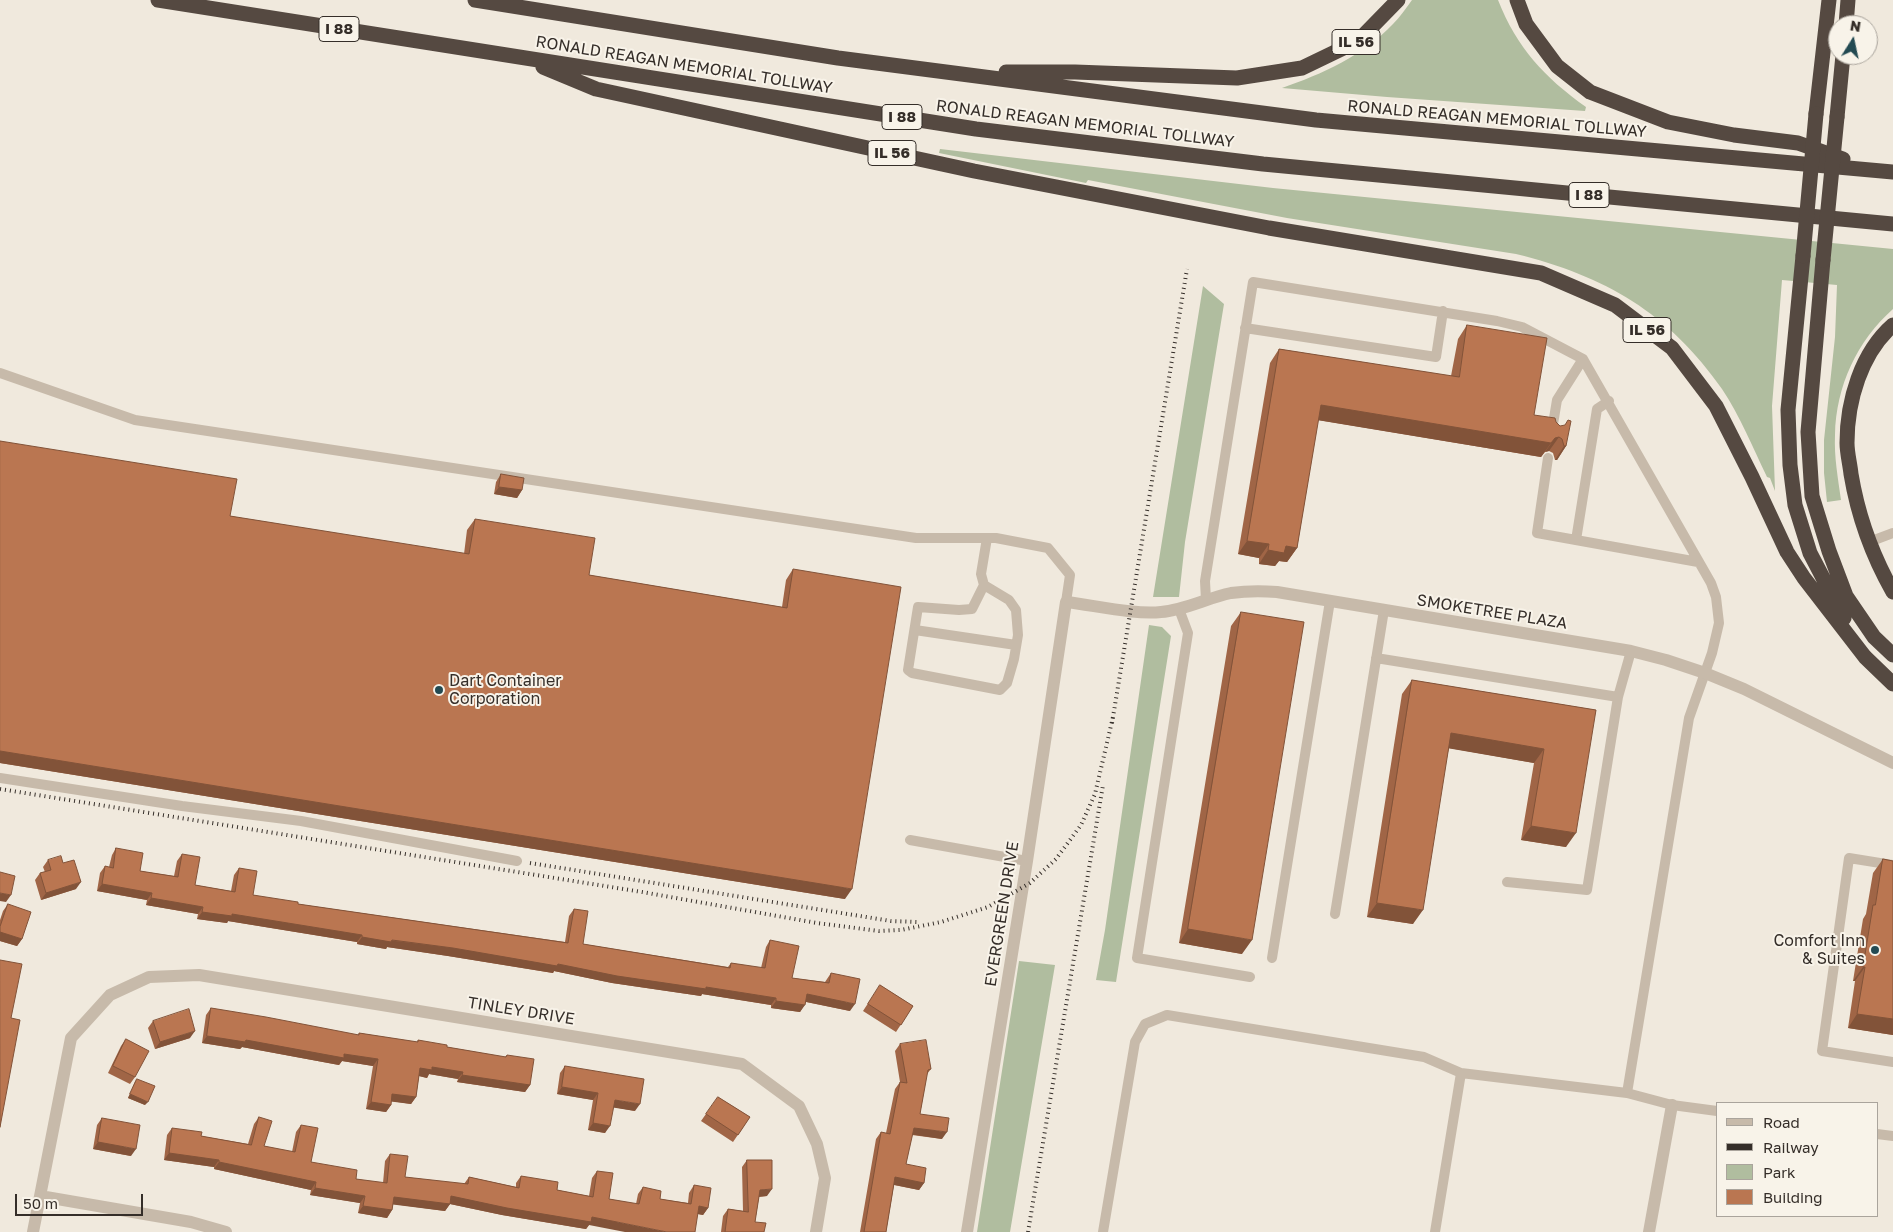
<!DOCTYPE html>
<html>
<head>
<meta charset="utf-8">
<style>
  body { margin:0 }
  #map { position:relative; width:1893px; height:1232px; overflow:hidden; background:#f0e9dd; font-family:"Golos Text",sans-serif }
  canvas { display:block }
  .legend { position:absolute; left:1716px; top:1102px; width:162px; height:115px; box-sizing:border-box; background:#f8f3e9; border:1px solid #aaa49c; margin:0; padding:6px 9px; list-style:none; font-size:15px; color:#352e29 }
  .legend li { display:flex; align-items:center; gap:10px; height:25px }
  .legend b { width:25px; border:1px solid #aaa49c }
  .north { position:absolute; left:1828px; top:15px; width:50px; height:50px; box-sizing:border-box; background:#f8f3e9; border:1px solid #aaa49c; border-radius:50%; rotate:10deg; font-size:14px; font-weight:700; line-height:20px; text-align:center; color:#352e29 }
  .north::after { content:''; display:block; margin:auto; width:18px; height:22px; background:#234a52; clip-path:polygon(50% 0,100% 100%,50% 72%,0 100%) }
  .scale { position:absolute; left:15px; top:1194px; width:128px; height:22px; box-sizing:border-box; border:2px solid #352e29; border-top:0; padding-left:6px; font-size:15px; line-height:18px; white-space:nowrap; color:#352e29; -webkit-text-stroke:4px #f8f3e9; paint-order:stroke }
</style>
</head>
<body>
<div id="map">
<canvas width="1893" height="1232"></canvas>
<ul class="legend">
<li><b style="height:6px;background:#c7baaa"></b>Road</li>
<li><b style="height:6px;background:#352e29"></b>Railway</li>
<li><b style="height:14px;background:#b0bd9f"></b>Park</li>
<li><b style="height:14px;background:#ba7651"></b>Building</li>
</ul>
<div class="north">N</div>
<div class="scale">50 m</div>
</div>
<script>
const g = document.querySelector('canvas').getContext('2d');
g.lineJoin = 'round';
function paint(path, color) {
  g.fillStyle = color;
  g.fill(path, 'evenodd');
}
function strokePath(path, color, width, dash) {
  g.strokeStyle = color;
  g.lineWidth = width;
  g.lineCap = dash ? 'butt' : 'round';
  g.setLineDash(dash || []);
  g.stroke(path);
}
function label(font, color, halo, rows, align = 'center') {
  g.font = font + ' "Golos Text",sans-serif';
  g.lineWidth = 4;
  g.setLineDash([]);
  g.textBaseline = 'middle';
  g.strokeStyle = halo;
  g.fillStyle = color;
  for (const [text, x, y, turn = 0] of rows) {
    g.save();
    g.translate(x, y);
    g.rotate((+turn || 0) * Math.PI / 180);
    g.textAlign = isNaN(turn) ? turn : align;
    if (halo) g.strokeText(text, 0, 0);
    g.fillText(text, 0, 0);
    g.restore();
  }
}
const green = new Path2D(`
  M1412,0H1498C1517,48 1544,77 1586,107L1585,111L1387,97L1282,88C1322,74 1363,56 1393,24C1400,17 1406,8 1412,0Z
  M940,149L1273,188L1893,249V309C1857,341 1836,386 1835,435C1834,457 1838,478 1841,500L1827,502L1824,473V440L1835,337L1837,285L1782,280L1772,406L1775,491L1770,478L1767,477C1753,448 1740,416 1722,389C1669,313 1605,276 1516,254L1287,218L1088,180L1086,183L939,153Z
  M1203,286L1224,304L1185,542L1179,597H1153Z
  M1149,625L1162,627L1171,636L1116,982L1096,980L1105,930Z
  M1019,961L1055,965L1010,1232H977Z`);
const service = new Path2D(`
  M1245,328L1436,357L1443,311
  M0,373L135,420L916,538H996L1048,548L1070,575L1066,602
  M1552,430L1557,400L1583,359
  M1548,458L1537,533L1698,562
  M1576,540L1597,409L1609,401
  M1869,542L1893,533
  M984,585L1009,600L1016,610L1018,635L1014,659L1007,683L1000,690L912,673L908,670L918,607L959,610L972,609L984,585L981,574L987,538
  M1206,600L1205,581L1253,282L1497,321L1522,327L1583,359L1711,583L1716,597L1719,623L1712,653L1689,718L1627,1093L1672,1105L1717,1111
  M1179,609L1188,633L1137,958L1250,977
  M915,630L1016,645
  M1376,658L1618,697
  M0,778L182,806L301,821L517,861
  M910,840L1027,861
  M1893,865L1849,858L1822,1051L1893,1062
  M1507,882L1587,890L1618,697L1631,651
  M1335,914L1384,610
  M1272,958L1330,601
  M1877,1134L1893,1136
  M1103,1232L1135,1042L1145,1024L1167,1015L1424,1057L1461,1073L1627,1093
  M1435,1232L1461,1073`);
const minor = new Path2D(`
  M40,1196L191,1222L226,1232
  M33,1232L71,1038L110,995L149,977L199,975L742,1064L799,1106L817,1144L825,1178L816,1232
  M967,1232L1027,861L1066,602C1093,605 1135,615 1161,612C1185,610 1207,598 1231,593C1246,591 1262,591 1277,592L1631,651L1666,660L1705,673L1744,689L1893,763
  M1649,1232L1672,1105`);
const motorway = new Path2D(`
  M158,0L976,129L1263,164L1893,224
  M475,0L838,58L1316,120L1893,172
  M1517,0L1526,24L1557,66L1590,92L1668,122L1734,135L1798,143L1843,159
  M1846,25L1848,0
  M543,67L596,89L974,171L1269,228L1541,273L1615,305L1672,348L1716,406L1752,477L1787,552L1804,578L1865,657L1893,684
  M1006,72H1075L1237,78L1302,68L1358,41L1398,0
  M1816,114L1829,0
  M1837,117L1843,55
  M1803,256L1788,410L1790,465L1795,505L1810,553L1844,618
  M1823,260L1808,432L1812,496L1829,551L1846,596L1874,637L1893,655
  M1893,325C1861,353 1847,401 1847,443C1847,453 1850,464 1851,474C1858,516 1872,555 1893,592`);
const rail = new Path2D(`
  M1112,723L1187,269
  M0,789L642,892L817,923L879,931L901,930L941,922L988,907L1030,883L1056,859L1081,825L1095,794L1113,717
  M530,863L891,921L918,922
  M1028,1232L1103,785`);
const motorwayBridge = new Path2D(`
  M1803,256L1816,114
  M1823,260L1837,117`);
const wall = new Path2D(`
  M1467,325L1534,415L1556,422L1566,446L1557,460H1555L1553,453L1549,451L1545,452L1541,457L1318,420L1297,548L1287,562L1279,561L1275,566L1259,564V558L1238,554L1270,363L1279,349L1451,376L1458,339Z
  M0,441L230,516L464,554L467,530L475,519L589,575L782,607L786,580L793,569L845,899L0,763Z
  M501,474L522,490L517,498L494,494L496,482Z
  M1241,612L1242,954L1179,943L1231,626Z
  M1412,680L1596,710L1566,847L1521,840L1534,763L1449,748L1413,924L1367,917L1402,694Z
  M116,848L140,871L174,876L177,861L182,854L195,885L231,891L234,875L239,868L253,895L298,904L565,942L569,916L574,909L583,944L728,967L731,963L761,968L766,947L770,940L792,978L825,982L831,973L850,1011L806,1002L800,1012L771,1008V1005L702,994L701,996L612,983L554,971L553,973L448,956L387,947L386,949L357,944V942L228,921L227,923L197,919L198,914L146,905L147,900L97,891L100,873L105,866L109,867L112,855Z
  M1883,859L1893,861V1035L1848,1028L1855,981H1853L1863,919L1866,914L1873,873Z
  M48,860L63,863L76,889L41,900L35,880L40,873L45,872L43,867Z
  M8,904L22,939L17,946L0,941V920L3,911Z
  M880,985L913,1006L896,1032L863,1011Z
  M211,1008L358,1035L359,1033L417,1042L418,1040L447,1047L505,1057L507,1055L530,1085L525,1092L457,1082L458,1079L429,1074L427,1078L419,1076L416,1097L411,1104L391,1101V1105L386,1112L366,1109L373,1066L342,1061L339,1065L242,1047L240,1049L202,1043L206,1015Z
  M153,1021L190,1038L155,1049L148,1028Z
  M126,1039L135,1077L130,1084L108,1073L121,1046Z
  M900,1044L931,1069L927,1074L920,1114L942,1139L912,1135L906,1164L924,1183L919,1190L894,1185L886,1232H860L876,1139L881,1132L886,1133L895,1089L900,1082L895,1051Z
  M565,1066L635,1111L613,1107L605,1133L588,1130L593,1100L557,1094L560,1073Z
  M137,1079L145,1105L128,1098L135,1082Z
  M718,1097L750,1117L733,1142L701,1121Z
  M259,1117L264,1146L292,1152L296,1132L301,1125L311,1162L356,1179L383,1183L385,1161L390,1154L405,1177L464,1184L469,1177L516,1187V1183L521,1176L557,1190L589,1196L592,1178L597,1171L609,1199L636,1204L638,1194L643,1187L660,1199L688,1203L689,1193L694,1185L708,1208L703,1215L697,1214L589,1225L586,1229L502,1215L450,1204L445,1211L393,1204L392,1210L387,1218L358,1213L360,1203L310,1195L311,1190L214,1169V1167L164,1160L167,1135L172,1128L201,1136L248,1144L254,1124Z
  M102,1118L131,1156L93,1149L97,1125Z
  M747,1160L767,1196L759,1197L755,1222L764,1232H721L723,1216L728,1209L743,1211L742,1167Z`);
const shadedWall = new Path2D(`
  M1321,405L1551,443L1541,457L1311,419Z
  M1559,437L1549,451L1545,452L1555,438Z
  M1564,446H1566L1557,460H1555Z
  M499,487L522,490L517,498L494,494Z
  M1247,541L1269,544L1259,558L1238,554Z
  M1286,546L1297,548L1287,562L1279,561L1275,566L1259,564L1268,550Z
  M1451,733L1544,749L1534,763L1441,747Z
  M0,751L852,889L845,899L0,763Z
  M1531,826L1576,833L1566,847L1521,840Z
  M81,882L76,889L41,900L46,893Z
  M102,884L152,893L147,900L97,891Z
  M0,893L11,895L6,902L0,901Z
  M151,898L203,907L198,914L146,905Z
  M1377,903L1423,910L1413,924L1367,917Z
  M202,912L232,914L362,935L357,942L228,921L227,923L197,919Z
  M1188,929L1252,940L1242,954L1179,943Z
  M0,932L22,939L17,946L0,941Z
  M362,937L453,948L776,998L771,1005L702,994L701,996L612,983L554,971L553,973L448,956L387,947L386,949L357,944Z
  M1863,967H1865L1855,981H1853Z
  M807,994L855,1004L850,1011L802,1001Z
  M776,1001L805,1005L800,1012L771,1008Z
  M1857,1014L1893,1019V1035L1848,1028Z
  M195,1031L190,1038L155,1049L160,1042Z
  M207,1036L246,1040L378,1059L373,1066L342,1061L339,1065L242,1047L240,1049L202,1043Z
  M432,1067L463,1072L458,1079L429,1074L427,1078L415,1075L420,1068Z
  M462,1075L530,1085L525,1092L457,1082Z
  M562,1087L598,1093L593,1100L557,1094Z
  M130,1094L148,1102L145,1105L128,1098Z
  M392,1094L416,1097L411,1104L387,1101Z
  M615,1100L640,1104L635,1111L610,1107Z
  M371,1102L391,1105L386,1112L366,1109Z
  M593,1123L610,1126L605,1133L588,1130Z
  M914,1128L947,1132L942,1139L909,1134Z
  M98,1142L136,1149L131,1156L93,1149Z
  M169,1153L219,1160L214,1167L164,1160Z
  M219,1162L316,1182L311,1190L214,1169Z
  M895,1177L924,1183L919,1190L890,1184Z
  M315,1188L365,1196L360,1203L310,1195Z
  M772,1189L767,1196L755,1197L760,1190Z
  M451,1196L592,1217L667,1232H625L589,1225L586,1229L502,1215L450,1204L445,1211L389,1204L394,1197Z
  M363,1206L392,1210L387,1218L358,1213Z
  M699,1206L708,1208L703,1215L694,1213Z`);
const building = new Path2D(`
  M1467,325L1547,338L1534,415L1555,418L1556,422L1560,426L1565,425L1568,420L1571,421L1566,446H1564L1562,439L1559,437L1555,438L1551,443L1321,405L1297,548L1286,546L1284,553L1268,550L1269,544L1247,541L1279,349L1459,377Z
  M0,441L237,479L230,516L469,554L475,519L595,538L589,575L787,608L793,569L901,587L852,889L0,751Z
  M501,474L524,478L522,490L499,487Z
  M1241,612L1304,622L1252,940L1188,929Z
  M1412,680L1596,710L1576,833L1531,826L1544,749L1451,733L1423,910L1377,903Z
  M116,848L143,853L140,871L178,877L182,854L200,857L195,885L235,892L239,868L257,871L253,895L298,902V904L568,943L574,909L588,911L583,944L730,968L731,963L765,968L770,940L799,946L792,978L829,983L831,973L860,979L855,1004L807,994L805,1005L776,1001V998L706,987V989L617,976L558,964L557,966L453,948L392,940L391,942L362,937V935L232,914V916L202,912L203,907L151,898L152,893L102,884L105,866L113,868Z
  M61,856L63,863L74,860L81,882L46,893L40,873L51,870L48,860Z
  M1883,859L1893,861V1019L1857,1014L1865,967H1863L1873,905H1875Z
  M0,872L15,876L11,895L0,893Z
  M8,904L31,912L22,939L0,932V927Z
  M0,960L22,964L11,1018L20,1020L0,1127Z
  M880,985L913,1006L901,1025L868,1004Z
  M211,1008L266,1017L359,1035V1033L418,1042V1040L447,1045V1047L506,1057L507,1055L534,1059L530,1085L462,1075L463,1072L432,1067V1070L420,1068L416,1097L392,1094L391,1105L371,1102L378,1059L344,1054V1058L246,1040L245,1042L207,1036Z
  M189,1009L195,1031L160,1042L153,1021Z
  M126,1039L149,1051L135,1077L113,1066Z
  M926,1040L931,1069L928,1070L920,1114L949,1118L947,1132L914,1128L906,1164L926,1168L924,1183L895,1177L886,1232H864L881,1132L890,1134L900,1082L907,1083L900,1044Z
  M565,1066L644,1079L640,1104L615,1100L610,1126L593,1123L598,1093L562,1087Z
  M137,1079L155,1086L148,1102L130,1094Z
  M718,1097L750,1117L738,1135L706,1114Z
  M259,1117L272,1121L264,1146L295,1152L301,1125L318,1128L311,1162L357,1170L356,1179L387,1183L390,1154L408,1156L405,1177L468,1184L469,1177L519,1188L521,1176L558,1182L557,1190L593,1197L597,1171L613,1173L609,1199L639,1204L643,1187L661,1191L660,1199L691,1204L694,1185L711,1188L708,1208L699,1206L695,1232H667L592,1217L591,1222L507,1208L451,1196L450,1204L394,1197L392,1210L363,1206L365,1196L315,1188L316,1182L219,1162V1160L169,1153L172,1128L202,1132L201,1136L251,1145Z
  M102,1118L140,1125L136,1149L98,1142Z
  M747,1160H772V1189L760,1190L755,1222L766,1223L764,1232H725L728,1209L748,1212Z`);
const markers = [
  [439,690,5,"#234a52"],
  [1875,950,5,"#234a52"]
];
const shields = [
  [339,29,40],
  [1356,42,48],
  [902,117,40],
  [892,153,48],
  [1589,195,40],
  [1647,330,48]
];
const shieldNames = [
  ["I 88",339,29],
  ["IL 56",1356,42],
  ["I 88",902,117],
  ["IL 56",892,153],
  ["I 88",1589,195],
  ["IL 56",1647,330]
];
const streetNames = [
  ["RONALD REAGAN MEMORIAL TOLLWAY",684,65,9],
  ["RONALD REAGAN MEMORIAL TOLLWAY",1497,119,5],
  ["RONALD REAGAN MEMORIAL TOLLWAY",1085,124,7],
  ["SMOKETREE PLAZA",1492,612,9],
  ["EVERGREEN DRIVE",1002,914,-81],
  ["TINLEY DRIVE",521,1011,9]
];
const poiNames = [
  ["Dart Container",449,681],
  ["Corporation",449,699],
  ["Comfort Inn",1865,941,"right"],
  ["& Suites",1865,959,"right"]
];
paint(green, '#b0bd9f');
strokePath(service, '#c7baaa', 10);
strokePath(minor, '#c7baaa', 12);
strokePath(motorway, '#554941', 15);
strokePath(rail, '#352e29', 4, [1, 4]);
strokePath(motorwayBridge, '#554941', 15);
paint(wall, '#a06546');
paint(shadedWall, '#825339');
paint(building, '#ba7651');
strokePath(building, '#825339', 1);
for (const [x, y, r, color] of markers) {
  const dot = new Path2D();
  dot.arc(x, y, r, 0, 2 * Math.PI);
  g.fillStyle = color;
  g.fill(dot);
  strokePath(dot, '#f8f3e9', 2);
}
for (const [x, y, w] of shields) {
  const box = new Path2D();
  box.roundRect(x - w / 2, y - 12.5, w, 25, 4);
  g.fillStyle = '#f8f3e9';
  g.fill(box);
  strokePath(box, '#352e29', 1);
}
label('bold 15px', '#352e29', null, shieldNames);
label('16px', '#352e29', '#f8f3e9', streetNames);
label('16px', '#352e29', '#f8f3e9', poiNames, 'left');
</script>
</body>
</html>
